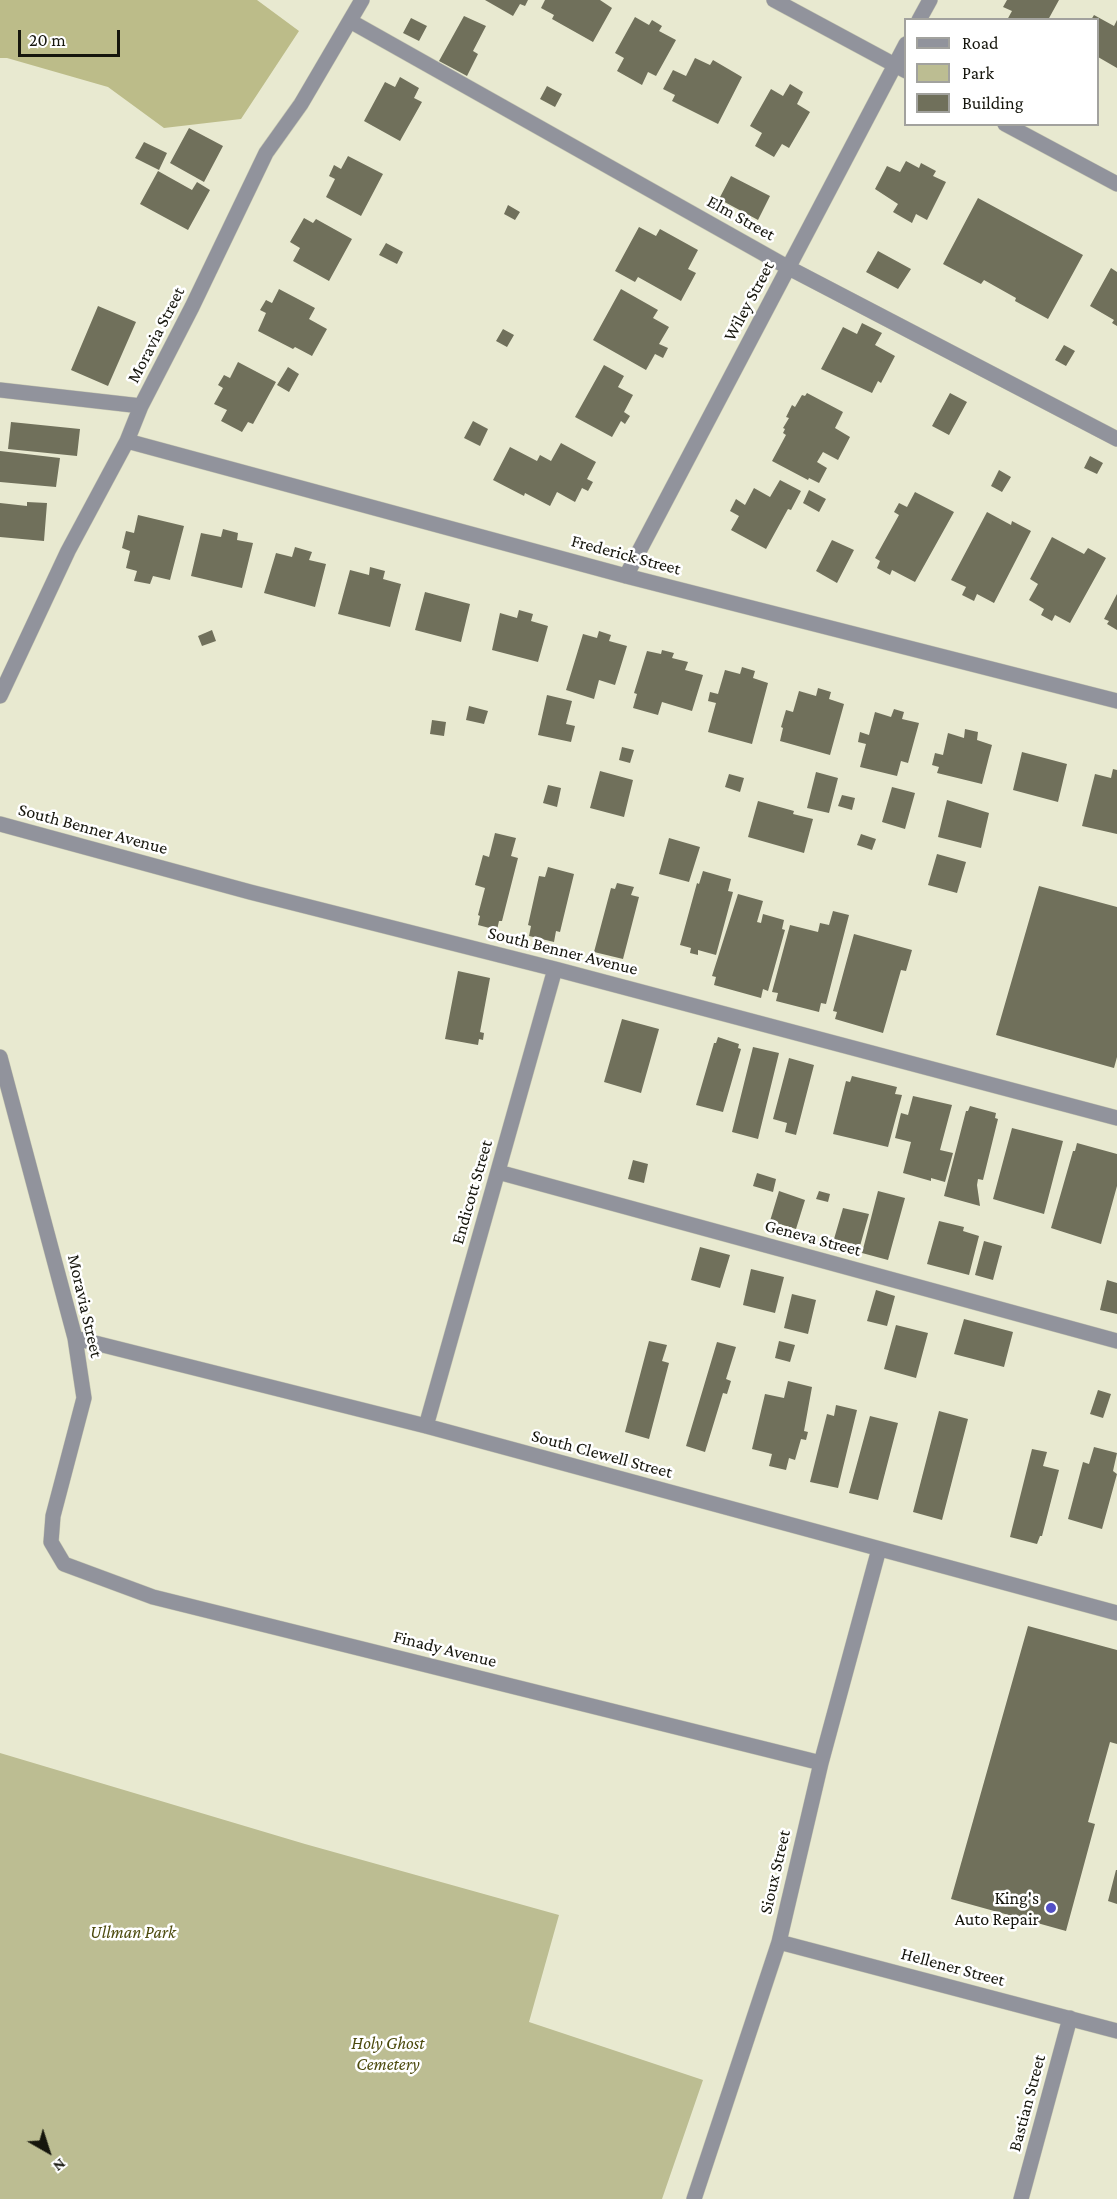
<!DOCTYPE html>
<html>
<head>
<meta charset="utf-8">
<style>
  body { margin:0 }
  #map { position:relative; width:1117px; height:2199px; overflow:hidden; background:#e8e9d0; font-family:"Crimson Pro",serif }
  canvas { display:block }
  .legend { position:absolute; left:904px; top:18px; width:195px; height:108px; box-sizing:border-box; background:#fff; border:2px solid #a2a29e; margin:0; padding:8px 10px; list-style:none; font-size:18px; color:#16160d }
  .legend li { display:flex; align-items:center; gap:12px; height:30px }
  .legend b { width:30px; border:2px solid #a2a29e }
  .north { position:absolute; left:18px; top:2121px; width:60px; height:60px; -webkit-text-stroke:4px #fff; paint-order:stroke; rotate:141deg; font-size:16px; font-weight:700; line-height:24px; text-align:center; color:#16160d }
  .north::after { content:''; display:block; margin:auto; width:21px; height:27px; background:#16160d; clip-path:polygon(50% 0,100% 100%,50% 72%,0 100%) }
  .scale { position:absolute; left:18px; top:30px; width:102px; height:27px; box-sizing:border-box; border:3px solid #16160d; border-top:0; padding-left:8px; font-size:18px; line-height:21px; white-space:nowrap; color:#16160d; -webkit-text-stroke:4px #fff; paint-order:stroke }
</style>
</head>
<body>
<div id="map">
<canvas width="1117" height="2199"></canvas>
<ul class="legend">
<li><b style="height:8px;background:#91939c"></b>Road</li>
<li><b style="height:16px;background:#bcbd92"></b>Park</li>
<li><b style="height:16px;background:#70705b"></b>Building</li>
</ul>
<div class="north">N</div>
<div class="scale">20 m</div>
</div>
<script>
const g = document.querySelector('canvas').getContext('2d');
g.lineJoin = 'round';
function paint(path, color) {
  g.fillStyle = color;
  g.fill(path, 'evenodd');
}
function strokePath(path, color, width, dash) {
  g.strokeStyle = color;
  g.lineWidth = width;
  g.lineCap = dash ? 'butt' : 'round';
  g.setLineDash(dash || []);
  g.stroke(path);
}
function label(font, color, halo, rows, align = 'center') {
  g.font = font + ' "Crimson Pro",serif';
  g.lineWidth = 5;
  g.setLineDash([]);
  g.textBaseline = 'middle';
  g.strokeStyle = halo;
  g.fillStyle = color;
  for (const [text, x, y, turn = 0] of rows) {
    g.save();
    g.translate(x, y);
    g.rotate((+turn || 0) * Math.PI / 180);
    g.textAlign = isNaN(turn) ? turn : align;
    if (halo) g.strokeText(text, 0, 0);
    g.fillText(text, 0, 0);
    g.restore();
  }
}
const green = new Path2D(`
  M0,1753L305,1844L559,1915L529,2022L703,2080L662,2199H0Z`);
const forest = new Path2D(`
  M0,0H257L299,31L241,119L164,128L108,87L7,58H0Z`);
const building = new Path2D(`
  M485,0H528L525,6L520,4L513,16Z
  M545,0H600L612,8L593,42L552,19L554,15L541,8Z
  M1007,0H1059L1048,20H1007L1012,11L1003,7Z
  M1094,15L1114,26L1117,20V68L1098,57V20H1091Z
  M464,16L486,26L473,51L478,54L467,76L439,61Z
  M635,17L649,25L652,20L662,26L659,31L676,40L656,76L648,72L642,85L617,71L624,58L615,53Z
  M411,18L427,26L419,41L403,33Z
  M695,58L710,65L713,60L742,77L718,124L672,101L675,95L663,89L673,70L686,76Z
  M400,77L419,88L414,98L422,102L400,141L364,121L385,82L395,87Z
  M790,84L803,92L797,104L810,112L789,148L782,144L774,157L755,146L762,133L750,126L771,89L783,96Z
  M547,86L562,94L555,107L540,99Z
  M189,128L223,146L204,182L170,163Z
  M144,142L167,153L159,170L135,158Z
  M348,156L383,174L361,216L326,197L335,179L329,176L334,165L341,169Z
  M906,161L919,168L921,163L936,171L933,176L946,182L927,220L916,214L912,223L893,212L898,204L875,189L887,166L900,172Z
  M158,171L192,190L197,182L210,190L188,230L140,204Z
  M731,176L770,196L758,220L719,199Z
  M978,198L1083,255L1048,319L1015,301L1016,298L984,280L981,284L943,264Z
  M508,205L520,212L515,220L504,214Z
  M304,218L313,223L316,219L352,239L329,281L293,261L300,248L290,242Z
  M639,227L656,236L660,229L698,250L688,269L696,273L681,301L638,277L635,282L615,271Z
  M386,243L403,252L397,264L379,255Z
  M878,251L911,269L898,289L866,272Z
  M1111,268L1117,272V326L1112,323L1114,320L1090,306Z
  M279,289L315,308L309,319L327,329L312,356L295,347L293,349L258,331L266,313L260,310L266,300L272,303Z
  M621,289L658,310L653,318L669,327L659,344L668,348L663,358L655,354L646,370L593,340Z
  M98,306L136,322L108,386L71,370Z
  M862,323L882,333L875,345L895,356L881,383L878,381L872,393L821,369L843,327L857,334Z
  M503,329L514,335L507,347L496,341Z
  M1064,345L1075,351L1066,366L1055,360Z
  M238,362L276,382L253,424L248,422L242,432L221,421L227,410L214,404L223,388L218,385L224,375L230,378Z
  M604,365L624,376L618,387L633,395L624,412L630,416L625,424L621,421L612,437L575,417Z
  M288,367L299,374L289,392L277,385Z
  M807,393L843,412L835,428L850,437L838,460L823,452L817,462L827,468L819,483L809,478L808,480L772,461L786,435L783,433L785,429L783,428L789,418L786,417L792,405L795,407L802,395L805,396Z
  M950,393L967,402L949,435L932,426Z
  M473,421L488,429L480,446L464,438Z
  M11,422L80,429L77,456L8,449Z
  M561,443L596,462L587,479L593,482L588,491L582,488L575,502L557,492L550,506L525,493L524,496L493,480L510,447L537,461L540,455L551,461Z
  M0,451L60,458L56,487L0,482Z
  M1090,456L1103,463L1097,474L1084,468Z
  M999,470L1011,477L1002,492L991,486Z
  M780,480L801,491L791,510L788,509L766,549L731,530L739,516L730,511L736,499L745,505L754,488L770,497Z
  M809,490L826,499L819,512L803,503Z
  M915,492L954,512L915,582L892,570L890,575L877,568L880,561L875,558L899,515L894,512L899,503L907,507Z
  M27,502L47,503L44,541L0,537V503L27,506Z
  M987,512L1011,525L1012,521L1031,531L994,603L977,594L974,601L962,595L966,587L951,580Z
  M138,515L184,526L170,580L153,576L150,584L134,581L137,571L126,568L130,551L122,548L126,531L134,533Z
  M223,529L238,533L237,540L253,543L242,588L191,576L201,533L221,537Z
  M1052,537L1084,554L1088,548L1106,558L1070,623L1055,615L1052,621L1041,615L1044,609L1029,600L1038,584L1030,579Z
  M832,540L854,550L837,583L816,571Z
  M295,547L312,552L309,560L326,564L315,607L264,593L276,553L292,557Z
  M370,567L385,571L383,579L401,584L390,627L338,614L350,570L369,575Z
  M425,592L470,604L461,642L415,630Z
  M1117,594V630L1107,624L1109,621L1104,619Z
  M519,610L533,614L531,621L548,626L538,662L492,650L500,613L517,618Z
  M212,630L216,641L202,646L198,636Z
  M599,631L611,635L609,641L627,646L615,685L599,680L594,699L566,690L583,634L597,638Z
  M662,650L674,653L672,658L688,662L685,670L703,675L692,711L662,702L658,715L633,708L637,694L634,693L647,651L661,654Z
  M742,667L755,671L753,678L768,683L752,744L708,732L716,703L708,701L710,692L718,694L725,670L740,674Z
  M818,688L831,692L829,699L844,704L830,755L780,741L783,728L781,727L786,710L793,712L799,691L816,696Z
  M547,695L572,701L566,724L575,726L571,742L538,735Z
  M469,706L488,711L484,724L466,720Z
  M894,709L904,712L902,719L919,723L908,763L901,761L897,776L860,767L866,744L858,742L860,732L869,735L875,712L891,717Z
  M432,720L446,722L444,736L430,734Z
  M965,729L978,732L977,740L992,745L982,784L937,773L939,767L932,765L935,753L943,755L948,733L964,738Z
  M622,747L634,750L630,763L619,760Z
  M1022,752L1067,764L1058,802L1013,790Z
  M1113,769L1117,770V834L1082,826L1095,774L1111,778Z
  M600,771L633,780L624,817L590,808Z
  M816,772L838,778L829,813L807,808Z
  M729,774L744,778L740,792L725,787Z
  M548,785L561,788L557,807L543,803Z
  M892,787L915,793L905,829L882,822Z
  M842,795L855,798L852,810L838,806Z
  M947,800L989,813L981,848L938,837Z
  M758,801L794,811L793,814L813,819L804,853L748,837Z
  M495,833L516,838L511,856L518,858L502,921H499L497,930L478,925L480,916L478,915L485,888L475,885L483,855L489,857Z
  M861,834L876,839L872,850L857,845Z
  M669,838L700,847L689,882L659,874Z
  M937,854L966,862L957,893L928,885Z
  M548,867L574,874L560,932L556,931L554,942L529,936L531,926L528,925L539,876L545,877Z
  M703,871L731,879L728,891L733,892L716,955L698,950V955L690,953L691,948L680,945L697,883L699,884Z
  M617,883L634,887L631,895L639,897L623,959L594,952L611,888L615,889Z
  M1039,886L1117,907V1057L1114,1068L996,1035Z
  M738,894L763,901L757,922L761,923L763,914L784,920L782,929L785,930L768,991L763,989L761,998L714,985L716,977L712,976Z
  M833,911L849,915L826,1004L821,1003L819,1012L776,1001L778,993L772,992L790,925L818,932L820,923L829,925Z
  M854,934L912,950L906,971L901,970L883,1033L835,1019L837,1012L833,1011Z
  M458,971L490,978L480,1032L484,1033L483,1040L479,1039L478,1045L445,1039Z
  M622,1019L659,1029L641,1093L604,1082Z
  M718,1037L739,1044L738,1048L741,1049L723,1112L696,1105L714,1043H716Z
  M753,1047L779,1053L758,1139L732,1132Z
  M789,1058L814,1065L796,1135L785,1132L787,1123L773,1119Z
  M852,1076L897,1087L895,1094L902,1095L888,1147L833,1134L846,1081L850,1082Z
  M913,1096L952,1105L940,1150L953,1153L945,1182L931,1178V1181L903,1173L911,1142L895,1138L901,1113L908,1115Z
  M970,1106L996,1113L995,1118L998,1119L983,1180L978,1179L977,1185L980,1206L944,1196L966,1111H968Z
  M1012,1128L1063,1141L1044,1214L993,1199Z
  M1077,1143L1117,1154V1186L1101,1244L1051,1228L1073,1151H1075Z
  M633,1160L648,1164L644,1183L628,1179Z
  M757,1173L776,1179L773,1192L753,1186Z
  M779,1191L805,1200L796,1229L770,1221Z
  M819,1191L830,1194L828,1202L816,1199Z
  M878,1191L905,1198L888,1260L862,1253Z
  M843,1208L869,1214L860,1246L834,1239Z
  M939,1221L964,1227L963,1231L979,1236L969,1275L927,1264Z
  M984,1241L1002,1246L993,1280L975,1275Z
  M700,1247L730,1255L720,1288L691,1280Z
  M751,1269L784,1277L775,1313L743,1305Z
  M1107,1280L1117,1283V1314L1100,1310Z
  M876,1290L895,1296L887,1326L867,1321Z
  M792,1294L816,1300L808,1334L784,1328Z
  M964,1319L1013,1332L1004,1367L954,1354Z
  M896,1325L928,1333L916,1378L884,1369Z
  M649,1341L667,1345L662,1361L669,1363L649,1439L625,1432Z
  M779,1341L795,1345L790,1362L775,1358Z
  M717,1342L736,1347L726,1379L731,1381L727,1394L723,1393L705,1452L686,1446Z
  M788,1381L812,1387L804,1431L808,1432L806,1440L801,1439L795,1460L789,1458L786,1470L769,1466L772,1454L752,1449L765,1394L784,1398Z
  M1098,1390L1111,1394L1103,1418L1090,1414Z
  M836,1405L857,1410L838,1488L810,1482L827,1414L834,1416Z
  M939,1411L968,1419L942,1520L913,1512Z
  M870,1416L898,1423L878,1500L849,1493Z
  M1094,1447L1117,1453L1113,1471L1117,1474L1102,1529L1068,1519L1083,1462L1089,1464Z
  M1032,1449L1047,1452L1043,1466L1059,1470L1042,1536H1040L1037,1544L1010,1537Z
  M1028,1626L1117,1650V1744L1110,1742L1088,1822L1095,1824L1066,1931L951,1899Z
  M1116,1870H1117V1904L1108,1901Z`);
const minor = new Path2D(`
  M774,0L906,71
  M919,20L930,0
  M350,21L789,268L1117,439
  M1005,124L1117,184
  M0,390L141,406
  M127,441L626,576L1117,701
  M626,576L906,44
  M0,696L68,551L127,441L141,406L192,307L266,153L301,104L362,0
  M0,824L250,892L555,969L1117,1118
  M0,1057L75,1338L84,1398L53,1516L51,1542L64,1564L153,1597L821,1763
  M498,1172L1117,1341
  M75,1338L426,1426L1117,1613
  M426,1426L555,969
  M779,1942L1117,2031
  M694,2199L779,1942L821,1763L879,1549
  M1021,2199L1070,2018`);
const markers = [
  [1051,1908,6,"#534fc6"]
];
const streetNames = [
  ["Elm Street",741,218,29],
  ["Wiley Street",749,301,-62],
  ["Moravia Street",156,335,-63],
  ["Frederick Street",626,555,15],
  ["South Benner Avenue",93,829,15],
  ["South Benner Avenue",563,951,14],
  ["Endicott Street",472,1192,-74],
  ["Geneva Street",813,1238,15],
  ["Moravia Street",85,1306,77],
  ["South Clewell Street",602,1454,15],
  ["Finady Avenue",445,1649,14],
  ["Sioux Street",775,1872,-77],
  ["Hellener Street",953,1967,15],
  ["Bastian Street",1027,2103,-75]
];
const poiNames = [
  ["King's",1039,1898],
  ["Auto Repair",1039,1919]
];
const parkNames = [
  ["Ullman Park",133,1932],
  ["Holy Ghost",388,2043],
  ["Cemetery",388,2064]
];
paint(green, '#bcbd92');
paint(forest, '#bcbc89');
paint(building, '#70705b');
strokePath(minor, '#c6c7b1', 16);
strokePath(minor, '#91939c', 15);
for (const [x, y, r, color] of markers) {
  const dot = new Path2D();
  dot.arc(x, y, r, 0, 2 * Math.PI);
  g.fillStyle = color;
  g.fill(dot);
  strokePath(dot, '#fff', 2);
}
label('18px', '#16160d', '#fff', streetNames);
label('18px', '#16160d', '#fff', poiNames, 'right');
label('italic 18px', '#4c4a0d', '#fff', parkNames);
</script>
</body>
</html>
